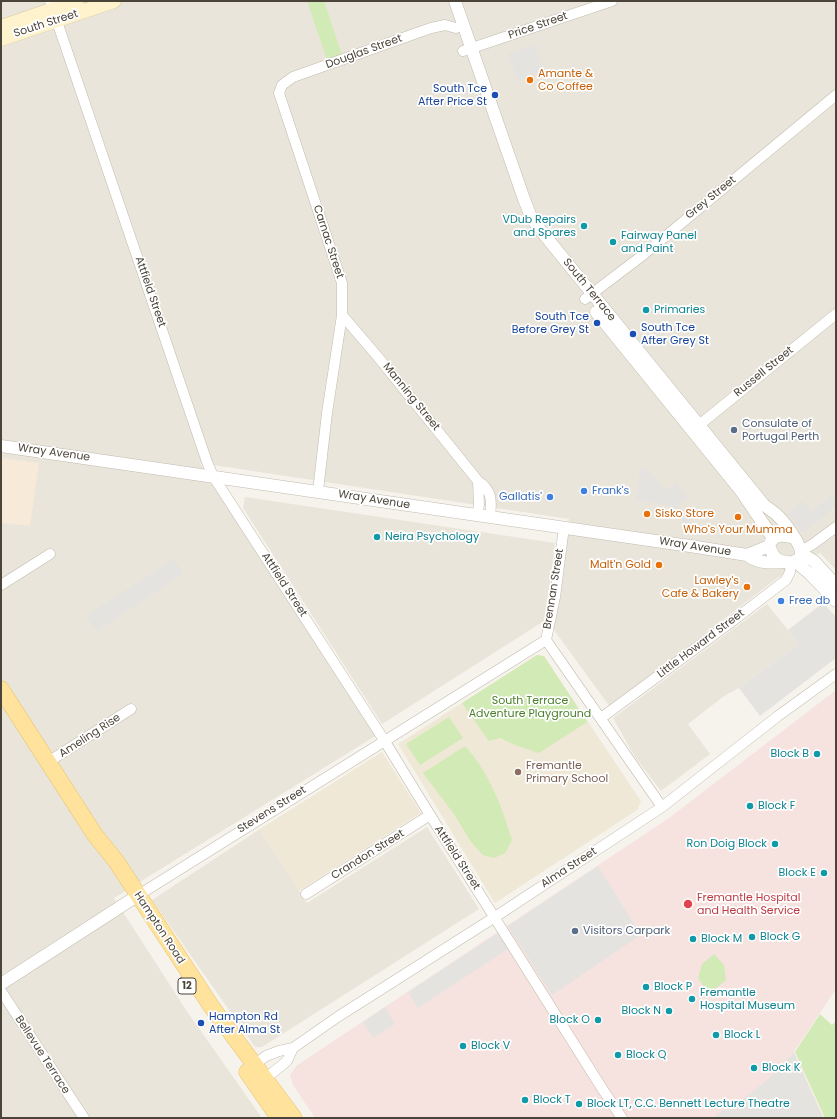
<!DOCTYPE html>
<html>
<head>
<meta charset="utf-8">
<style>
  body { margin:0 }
  #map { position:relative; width:837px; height:1119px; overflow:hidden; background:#f6f3ec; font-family:Poppins,sans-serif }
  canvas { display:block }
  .frame { position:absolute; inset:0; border:2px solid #4b4439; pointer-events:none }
</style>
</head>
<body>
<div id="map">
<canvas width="837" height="1119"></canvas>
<div class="frame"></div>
</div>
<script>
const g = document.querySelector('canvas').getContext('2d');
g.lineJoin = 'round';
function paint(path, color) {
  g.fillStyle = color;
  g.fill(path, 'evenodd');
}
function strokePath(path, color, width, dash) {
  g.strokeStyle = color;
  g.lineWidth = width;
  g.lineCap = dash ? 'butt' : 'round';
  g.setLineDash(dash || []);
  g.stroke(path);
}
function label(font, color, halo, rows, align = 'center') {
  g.font = font + ' Poppins,sans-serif';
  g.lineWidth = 3.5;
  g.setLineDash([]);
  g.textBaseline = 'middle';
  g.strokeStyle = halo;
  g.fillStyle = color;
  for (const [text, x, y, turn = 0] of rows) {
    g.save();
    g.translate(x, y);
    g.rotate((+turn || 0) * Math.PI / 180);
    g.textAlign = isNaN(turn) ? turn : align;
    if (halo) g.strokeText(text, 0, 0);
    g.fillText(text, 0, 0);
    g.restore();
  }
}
const residential = new Path2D(`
  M1,1H836V570L820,553L776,579L610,707L549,623L569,519L200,463L377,735L114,898L186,1010L262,1118H1Z
  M245,497L555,543L550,583L544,621L382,724L243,508Z
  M767,604L799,644L739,688L724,696L688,724L710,754L661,791L635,757L613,718Z
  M427,827L479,909L262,1047H255L152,900L260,829L307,903Z`);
const commercial = new Path2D(`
  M1,458L39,463L30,526L1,523Z`);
const education = new Path2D(`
  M537,655L544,656L641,801L637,810L495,903L398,744Z
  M382,752L421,813L299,891L260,829Z`);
const medical = new Path2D(`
  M836,690V989L794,1052L824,1118H315L293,1085L290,1075L296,1066L669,818Z`);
const green = new Path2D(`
  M307,1H324L342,55L327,60Z
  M537,655L544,656L587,722L539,753L515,745L500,738L489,741L462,703Z
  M449,717L463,738L420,765L406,744Z
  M465,746C489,772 502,807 512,840L505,853L494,858L483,855L471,842L454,814L423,773Z
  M714,954L724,965L726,980L709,994L698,978L702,964Z
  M820,1014L832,1025L836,1021V1118H825L795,1052Z`);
const parking = new Path2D(`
  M534,45L544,72L518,81L508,54Z
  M647,468L666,491L676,483L688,498L678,506L694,526L690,530L670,506L636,500L640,470Z
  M831,496L836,501V506L803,533L787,513L802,501L811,512Z
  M174,559L183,574L97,631L86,616Z
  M823,603L836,617V658L760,716L739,688L799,644L788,630Z
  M598,866L641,935L552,995L508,926Z
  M498,933L508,949L418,1008L408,992Z
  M385,1007L395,1024L373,1038L363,1022Z
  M794,1053L823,1118H713L723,1110H729L766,1081Z`);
const minor = new Path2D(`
  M50,1L207,462L213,476L384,740L430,815L603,1090L622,1118
  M463,51L612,1
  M585,299L643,255L836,95
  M342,315L378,357L478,481C492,490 492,501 490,516
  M693,430L836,314
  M318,491L327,413L342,315V283L279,93L282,85L293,77L431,28L445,25L456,28
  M477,515L479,505L478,481
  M564,527L555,597L546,640L662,807
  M801,551L813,544L836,527
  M1,585L50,554
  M601,718L730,623L786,580L790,572L791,562
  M48,762L131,709
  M306,894L430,815
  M137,896L546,640
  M1,991L84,1118
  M250,1068L266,1056L279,1051L293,1048L339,1016L495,917L662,807L778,716L836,674
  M260,1083L287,1061L293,1048`);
const tertiary = new Path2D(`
  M455,1L524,199L531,217L538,227L764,505C768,508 772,511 776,514C783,520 802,545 801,554C799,566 781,563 775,557C772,554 771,550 769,546C773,533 784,535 794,538
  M596,312L741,491L773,538
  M1,446L690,546L747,555C758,564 772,563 785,562
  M801,553L814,561L836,585
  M747,555L769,546
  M795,561L810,574L836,601
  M1,984L137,896`);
const secondary = new Path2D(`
  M1,27L77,1
  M1,39L114,1`);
const primary = new Path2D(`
  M1,689L95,835L116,861L211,1006L294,1118
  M247,1072L279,1118`);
const markers = [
  [530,80,4,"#e8710a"],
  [495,95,4,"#1a4fb4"],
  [584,226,4,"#0f9aa8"],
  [613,242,4,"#0f9aa8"],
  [646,310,4,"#0f9aa8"],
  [597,323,4,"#1a4fb4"],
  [633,334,4,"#1a4fb4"],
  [734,430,4,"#5c6f8a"],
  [584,491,4,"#3f7fe0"],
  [550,497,4,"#3f7fe0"],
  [647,514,4,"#e8710a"],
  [738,517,4,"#e8710a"],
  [377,537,4,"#0f9aa8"],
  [659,565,4,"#e8710a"],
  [747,587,4,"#e8710a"],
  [781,601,4,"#3f7fe0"],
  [817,754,4,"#0f9aa8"],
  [518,772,4,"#8d6e63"],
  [750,806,4,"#0f9aa8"],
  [775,844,4,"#0f9aa8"],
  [824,873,4,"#0f9aa8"],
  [688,904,5,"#e0444e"],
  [575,931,4,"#5c6f8a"],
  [752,937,4,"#0f9aa8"],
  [693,939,4,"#0f9aa8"],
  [646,987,4,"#0f9aa8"],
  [692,999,4,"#0f9aa8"],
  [669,1011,4,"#0f9aa8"],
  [598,1020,4,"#0f9aa8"],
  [201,1023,4,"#1a4fb4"],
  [716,1035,4,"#0f9aa8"],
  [463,1046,4,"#0f9aa8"],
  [618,1055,4,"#0f9aa8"],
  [754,1068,4,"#0f9aa8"],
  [525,1100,4,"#0f9aa8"],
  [579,1104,4,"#0f9aa8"]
];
const shields = [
  [187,986,18]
];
const shieldNames = [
  ["12",187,986]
];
const streetNames = [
  ["South Street",46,24,-18],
  ["Price Street",538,26,-19],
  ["Douglas Street",364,52,-20],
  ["Grey Street",711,198,-39],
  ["Carnac Street",328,242,72],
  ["South Terrace",589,290,51],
  ["Attfield Street",150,292,71],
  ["Russell Street",764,372,-39],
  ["Manning Street",411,397,51],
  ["Wray Avenue",54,453,8],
  ["Wray Avenue",374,500,9],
  ["Wray Avenue",695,547,9],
  ["Attfield Street",284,585,57],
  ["Brennan Street",554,589,-81],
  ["Little Howard Street",701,644,-37],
  ["Ameling Rise",90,736,-33],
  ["Stevens Street",272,810,-32],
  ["Crandon Street",368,855,-32],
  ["Attfield Street",457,858,57],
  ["Alma Street",569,868,-33],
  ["Hampton Road",159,928,57],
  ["Bellevue Terrace",42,1055,57]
];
const foodNames = [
  ["Amante &",538,74],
  ["Co Coffee",538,87],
  ["Sisko Store",655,514],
  ["Who's Your Mumma",738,530,"center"],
  ["Malt'n Gold",651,565,"right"],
  ["Lawley's",739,581,"right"],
  ["Cafe & Bakery",739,594,"right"]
];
const transitNames = [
  ["South Tce",487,89],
  ["After Price St",487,102],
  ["South Tce",589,317],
  ["Before Grey St",589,330],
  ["South Tce",641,328,"left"],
  ["After Grey St",641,341,"left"],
  ["Hampton Rd",209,1017,"left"],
  ["After Alma St",209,1030,"left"]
];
const cultureNames = [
  ["VDub Repairs",576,220,"right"],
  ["and Spares",576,233,"right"],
  ["Fairway Panel",621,236],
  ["and Paint",621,249],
  ["Primaries",654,310],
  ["Neira Psychology",385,537],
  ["Block B",809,754,"right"],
  ["Block F",758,806],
  ["Ron Doig Block",767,844,"right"],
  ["Block E",816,873,"right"],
  ["Block G",760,937],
  ["Block M",701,939],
  ["Block P",654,987],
  ["Fremantle",700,993],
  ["Hospital Museum",700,1006],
  ["Block N",661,1011,"right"],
  ["Block O",590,1020,"right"],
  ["Block L",724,1035],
  ["Block V",471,1046],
  ["Block Q",626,1055],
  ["Block K",762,1068],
  ["Block T",533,1100],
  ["Block LT, C.C. Bennett Lecture Theatre",587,1104]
];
const serviceNames = [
  ["Consulate of",742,424],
  ["Portugal Perth",742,437],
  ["Visitors Carpark",583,931]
];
const shopNames = [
  ["Frank's",592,491],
  ["Gallatis'",542,497,"right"],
  ["Free db",789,601]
];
const parkNames = [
  ["South Terrace",530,701],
  ["Adventure Playground",530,714]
];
const educationNames = [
  ["Fremantle",526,766],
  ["Primary School",526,779]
];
const healthNames = [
  ["Fremantle Hospital",697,898],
  ["and Health Service",697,911]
];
paint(residential, '#eae5da');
paint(commercial, '#f7ead8');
paint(education, '#efe8d6');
paint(medical, '#f6e3e0');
paint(green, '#d2eab5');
paint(parking, '#e5e3e0');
strokePath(minor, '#c2bbae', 11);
strokePath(tertiary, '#c2bbae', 13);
strokePath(secondary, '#d6c79b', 15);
strokePath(primary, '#e6c16a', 17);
strokePath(minor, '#fff', 10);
strokePath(tertiary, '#fff', 12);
strokePath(secondary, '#fff3cd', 14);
strokePath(primary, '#ffe39c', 16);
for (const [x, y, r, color] of markers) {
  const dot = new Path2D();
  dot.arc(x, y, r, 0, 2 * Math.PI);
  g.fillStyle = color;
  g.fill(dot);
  strokePath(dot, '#fff', 1.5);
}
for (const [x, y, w] of shields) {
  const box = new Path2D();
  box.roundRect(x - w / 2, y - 8, w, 16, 3);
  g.fillStyle = '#fff';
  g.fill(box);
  strokePath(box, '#4b4439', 1);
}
label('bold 10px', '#4b4439', null, shieldNames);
label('11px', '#4b4439', '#fff', streetNames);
label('11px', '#c56008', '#fff', foodNames, 'left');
label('11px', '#164399', '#fff', transitNames, 'right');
label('11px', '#0d838f', '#fff', cultureNames, 'left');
label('11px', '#4e5e75', '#fff', serviceNames, 'left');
label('11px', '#366cbe', '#fff', shopNames, 'left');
label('11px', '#4a7f2a', '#fff', parkNames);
label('11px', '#785e54', '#fff', educationNames, 'left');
label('11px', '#be3a42', '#fff', healthNames, 'left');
</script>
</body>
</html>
